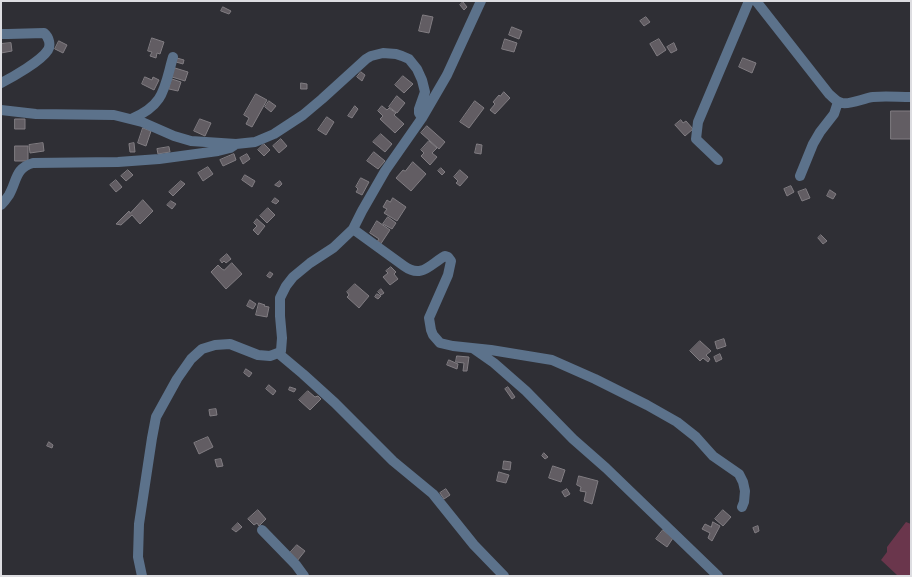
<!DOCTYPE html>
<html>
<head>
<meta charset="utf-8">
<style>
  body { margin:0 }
  #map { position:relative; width:912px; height:577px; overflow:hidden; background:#2f2f35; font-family:Montserrat,sans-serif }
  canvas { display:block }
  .frame { position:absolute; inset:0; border:2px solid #dddde1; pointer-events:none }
</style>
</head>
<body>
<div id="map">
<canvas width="912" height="577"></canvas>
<div class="frame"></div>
</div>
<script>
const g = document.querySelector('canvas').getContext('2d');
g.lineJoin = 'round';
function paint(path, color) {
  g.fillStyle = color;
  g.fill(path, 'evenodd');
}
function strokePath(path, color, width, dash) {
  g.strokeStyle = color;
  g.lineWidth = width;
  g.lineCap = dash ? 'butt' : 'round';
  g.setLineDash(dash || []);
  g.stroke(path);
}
const green = new Path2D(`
  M906,522L911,524V576H898L881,560L887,552V547Z`);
const building = new Path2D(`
  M463,2L467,7L464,10L460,5Z
  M223,7L231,11L229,14L221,11Z
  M423,15L433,17L429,33L419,31Z
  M646,17L650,22L644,26L640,21Z
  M512,27L522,31L519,39L509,35Z
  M152,38L164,42L160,54L157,53L156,58L150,56L152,52L148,51Z
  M505,39L517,43L514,52L502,49Z
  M659,39L666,50L657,56L650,44Z
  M59,41L67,45L63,53L55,49Z
  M11,43L12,51L1,53V44Z
  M674,43L677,50L671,53L667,47Z
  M177,58L184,60L183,64L176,62Z
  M743,58L756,63L752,73L739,67Z
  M175,68L188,72L185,81L172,77Z
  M361,72L365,75L362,81L357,77Z
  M403,76L413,84L404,93L395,85Z
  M145,77L152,80L153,77L159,80L154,90L142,84Z
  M172,79L181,82L178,91L169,89Z
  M301,83L307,84V89H301Z
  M504,92L510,98L495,114L490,110L495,104L493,102L499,95L500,96Z
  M256,94L267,100L252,127L246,124L249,118L244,115Z
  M397,96L405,103L397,113L389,107Z
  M269,101L276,106L271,112L265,107Z
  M475,101L484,108L469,128L460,122Z
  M355,106L358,109L352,118L348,116Z
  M382,106L387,110L389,108L396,113L394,115L404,124L395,133L380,119L383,116L378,111Z
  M891,111H911V139H891Z
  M327,117L334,122L326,135L318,130Z
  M15,119H25V129H15Z
  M200,119L211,123L205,136L194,131Z
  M681,120L683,123L686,121L693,129L685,136L675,125Z
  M427,126L445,142L439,149L421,133Z
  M143,128L151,131L146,146L138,143Z
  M381,134L392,144L385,152L373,142Z
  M281,139L287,146L279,153L273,146Z
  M429,141L437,148L432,153L437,157L430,165L421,156L424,153L421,150Z
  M43,143L44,151L30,153L29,145Z
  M134,143L135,152H130L129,144Z
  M264,144L270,150L264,156L258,150Z
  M477,144L482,145L481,154L475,153Z
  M15,146H28V161H15Z
  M169,147L170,152L158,154L157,149Z
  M374,152L385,161L378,169L367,161Z
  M234,154L236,160L223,166L220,160Z
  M247,154L250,159L243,164L240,158Z
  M413,162L426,174L411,191L396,178L403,170L405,171Z
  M208,167L213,174L203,181L198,173Z
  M441,168L445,172L442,175L438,171Z
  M128,170L133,175L126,181L121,176Z
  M460,170L468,177L460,186L456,183L458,181L454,177Z
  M245,175L255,181L252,187L242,180Z
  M361,178L369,182L362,195L356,192L358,189L356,187Z
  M116,180L122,187L116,192L110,185Z
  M181,181L185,184L173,196L169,192Z
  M280,181L282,184L279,187L275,185Z
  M791,186L794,192L787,196L784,189Z
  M806,189L810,198L802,201L798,192Z
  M830,190L836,194L833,199L827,196Z
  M275,198L279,201L276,204L272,202Z
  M393,198L406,207L397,221L384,213L387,209L383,207L387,200L390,202Z
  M143,200L153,211L140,224L132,215L121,225L116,224L129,211L130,213Z
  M171,201L176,204L172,209L167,205Z
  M268,208L275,215L267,223L260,216Z
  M388,217L396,223L392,229L383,224Z
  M257,219L265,226L258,235L253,230L257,226L254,223Z
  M377,221L390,230L380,245L376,243L379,239L370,233Z
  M821,235L827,241L823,244L818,238Z
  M227,254L231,259L226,263L224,261L222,263L220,260Z
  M232,263L242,274L226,289L211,272L218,265L222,269L224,270Z
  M391,267L396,272L394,274L398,279L390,285L383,277L388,273L386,271Z
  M270,272L273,274L270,278L267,276Z
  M355,284L369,296L359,308L347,297L349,295L347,292Z
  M381,289L384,293L381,295L378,292Z
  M377,294L381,296L378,299L375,297Z
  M250,300L256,304L253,309L247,306Z
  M259,303L265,305L264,306L269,307L267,317L256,315Z
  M724,339L726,346L717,349L715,342Z
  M700,341L711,351L706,355L710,359L708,362L703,358L700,361L690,351Z
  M720,354L722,359L716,362L714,357Z
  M457,356L469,357L467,371H463L464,363L456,362Z
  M449,360L458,364L457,369L447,365Z
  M246,369L252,373L249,377L244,373Z
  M269,385L276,391L273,395L266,389Z
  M290,387L296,389L294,392L289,390Z
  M508,387L515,397L512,399L505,389Z
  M308,391L315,397L318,396L321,399L310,410L299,400Z
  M216,409L217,415L210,416L209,410Z
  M208,437L213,447L199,454L194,443Z
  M49,442L53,445L52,448L47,446Z
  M544,453L548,457L545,459L542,456Z
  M221,459L223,466L217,467L215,460Z
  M504,461L511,462L510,470L503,469Z
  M553,466L565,470L561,482L549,478Z
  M499,472L509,475L506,483L497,481Z
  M579,476L598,481L592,504L584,501L586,492L580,491L581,487L577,485Z
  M446,489L450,495L444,499L440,493Z
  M567,489L570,494L565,497L562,492Z
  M258,510L266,519L259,526L257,523L254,525L248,519Z
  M723,510L731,517L723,526L715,519Z
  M713,522L720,526L712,541L708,538L710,533L702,529L705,524L711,527Z
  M238,523L242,527L236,532L232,529Z
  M758,526L759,531L755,533L753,528Z
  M663,530L673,538L667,547L656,539Z
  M297,545L305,551L297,561L289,554Z`);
const minor = new Path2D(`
  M756,1L829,94C833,97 836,102 842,103C850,105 864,98 873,97C885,96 898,97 911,97
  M1,34H8L44,33C49,37 51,45 48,50C41,61 13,77 1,83
  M1,110L36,114L114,115L142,122L174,136L191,141L236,144
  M131,119C165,105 164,88 173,57
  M718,160L696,139L698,122L749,1
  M800,176L813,144L820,132L834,114L838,102
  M1,205C4,202 7,198 9,195C17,181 15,168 33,163L118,162L159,159L218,151L230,148L236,144L255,142L274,134L303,115L322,99L366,59L371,56L383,53L396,54L402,56L409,59L417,69L422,80L425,92L419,109V113L422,118
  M353,229L404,266C422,279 430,264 445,256L448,257L451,261L448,275L429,318L431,330L433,335L440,343L453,346L491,350L552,360L595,379L647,405L677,422L696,437L713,456L739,474L743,482L745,491L744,502L742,507
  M474,349L494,363L526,391L573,439L606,468L718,576
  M278,353L303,374L335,403L393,461L433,494L474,545L504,576
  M262,530L296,565L304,576
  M142,576L138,557L139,524L152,438L156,417L177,379L191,359L202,349L215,345L230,344L258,355L270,356L278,353L281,351L282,338L280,316V298L286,286L293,277L310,263L333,248L353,229L362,211L385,171L422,118L447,75L481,1`);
paint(green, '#6a364c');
paint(building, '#625d63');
strokePath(building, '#817d82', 1);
strokePath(minor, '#5c728b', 10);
</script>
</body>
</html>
